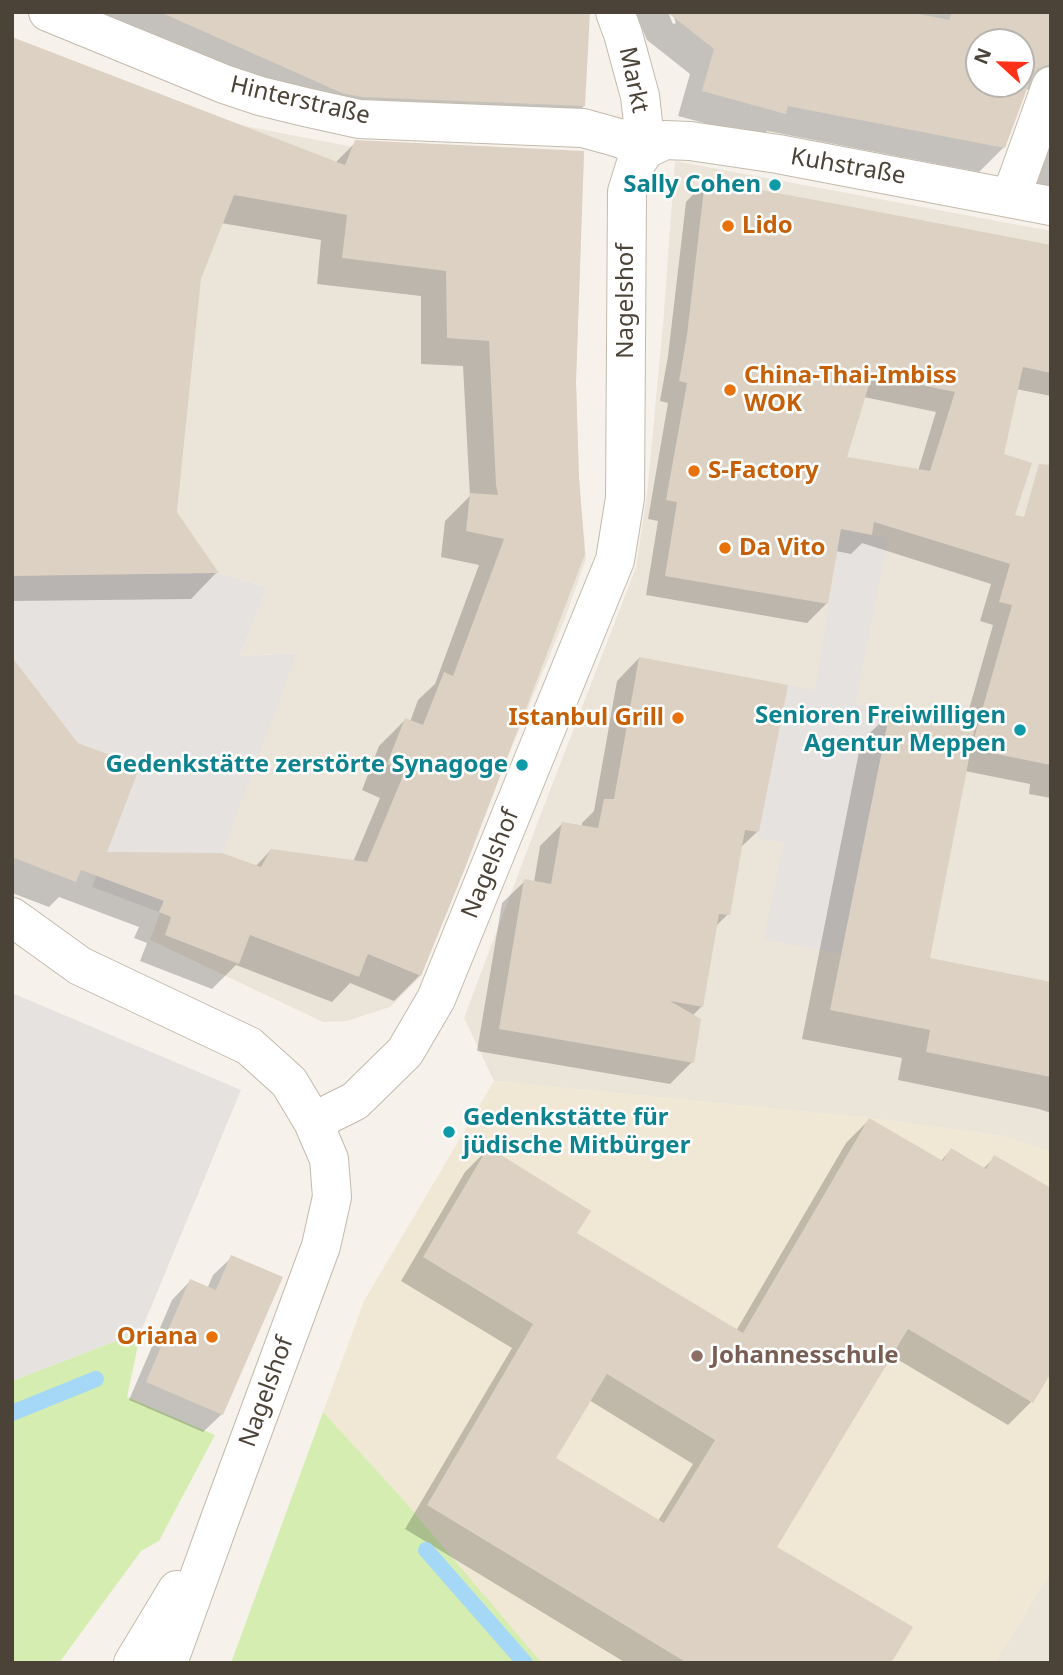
<!DOCTYPE html>
<html>
<head>
<meta charset="utf-8">
<style>
  body { margin:0 }
  #map { position:relative; width:1063px; height:1675px; overflow:hidden; background:#f6f2eb; font-family:"Noto Sans",sans-serif }
  canvas { display:block }
  .frame { position:absolute; inset:0; border:14px solid #4c4338; pointer-events:none }
  .north { position:absolute; left:965px; top:28px; width:70px; height:70px; box-sizing:border-box; background:#fff; border:2px solid #b7b4af; border-radius:50%; rotate:292deg; font-size:19px; font-weight:700; line-height:28px; text-align:center; color:#4c4338 }
  .north::after { content:''; display:block; margin:auto; width:24px; height:32px; background:#ff3219; clip-path:polygon(50% 0,100% 100%,50% 72%,0 100%) }
</style>
</head>
<body>
<div id="map">
<canvas width="1063" height="1675"></canvas>
<div class="frame"></div>
<div class="north">N</div>
</div>
<script>
const g = document.querySelector('canvas').getContext('2d');
g.lineJoin = 'round';
function paint(path, color) {
  g.fillStyle = color;
  g.fill(path, 'evenodd');
}
function strokePath(path, color, width, dash) {
  g.strokeStyle = color;
  g.lineWidth = width;
  g.lineCap = dash ? 'butt' : 'round';
  g.setLineDash(dash || []);
  g.stroke(path);
}
function label(font, color, halo, rows, align = 'center') {
  g.font = font + ' "Noto Sans",sans-serif';
  g.lineWidth = 5;
  g.setLineDash([]);
  g.textBaseline = 'middle';
  g.strokeStyle = halo;
  g.fillStyle = color;
  for (const [text, x, y, turn = 0] of rows) {
    g.save();
    g.translate(x, y);
    g.rotate((+turn || 0) * Math.PI / 180);
    g.textAlign = isNaN(turn) ? turn : align;
    if (halo) g.strokeText(text, 0, 0);
    g.fillText(text, 0, 0);
    g.restore();
  }
}
const residential = new Path2D(`
  M240,125L353,147L419,153L584,157L576,382L579,478L586,559L565,618L488,805L421,976L390,1007L347,1021L323,1022L150,940L182,852L296,653L240,656L267,587L219,573L177,512L201,279L234,195Z
  M675,161L1051,231V1152L1003,1136L869,1118L494,1081L464,1018L542,811L636,567L647,494L663,325Z
  M1051,1571V1663H995Z`);
const education = new Path2D(`
  M494,1081L869,1118L1003,1136L1051,1152V1571L995,1663H542L400,1496L323,1412L364,1301Z`);
const green = new Path2D(`
  M141,1331L127,1397L215,1435L159,1541L141,1551L59,1663H12V1381Z
  M323,1412L400,1496L542,1663H231Z`);
const parking = new Path2D(`
  M841,529L888,538L855,704L890,711L841,954L764,939L784,843L758,838L788,685L815,690Z
  M12,569L219,573L267,587L240,656L297,653L222,853H182L159,912L92,887L139,766L78,743L12,657Z
  M12,993L241,1090L141,1331L12,1381Z`);
const shadow = new Path2D(`
  M98,12H584V106L564,125L342,116Z
  M635,12H668L673,24L676,23L672,12H1051V196L1022,189L1032,90L1025,89L1004,147L979,172L767,131L760,138L678,116L690,74L647,40ZM979,42H1021V84H979Z
  M12,49L335,163L356,142L582,153L420,975L394,1001L350,983L332,1002L236,965L212,989L140,961L147,943L134,938L139,927L59,897L49,907L12,893V660L104,853L255,867L271,850L353,862L380,798L362,790L379,746L405,720L410,722L418,700L435,684L479,565L441,557L445,521L470,496L463,366L421,364V296L317,284L321,240L221,223L200,279L175,513L216,573L191,599L12,601Z
  M705,182L1051,246V396L1016,389L1002,455L1012,516L1051,527V798L1029,794L1030,784L965,771L927,959L1051,984V1113L1039,1109L898,1080L902,1058L802,1039L861,742L890,713L964,727L993,625L980,621L991,584L862,543L851,554L836,551L827,603L807,623L646,595L658,521L648,519L668,403L660,401L668,356L686,202ZM864,397L936,412L918,471L845,459Z
  M639,658L757,832L740,848L728,914L715,927L702,1006L692,1016V1062L670,1084L477,1051L502,903L525,881L534,882L540,846L562,824L582,827V823L594,811L617,681Z
  M869,1120L940,1162L951,1150L983,1169L995,1157L1031,1402L1008,1425L890,1355L775,1548L889,1663H626L405,1529L512,1348L401,1281L465,1172L488,1149L575,1233L736,1331L846,1143ZM589,1400L693,1464L658,1521L554,1458Z
  M232,1257L222,1414L203,1432L129,1400L172,1300L190,1281L207,1289L213,1275Z`);
const stream = new Path2D(`
  M12,1413L96,1379
  M426,1550L525,1663`);
const building = new Path2D(`
  M160,12H590L585,106L362,97L342,93Z
  M667,12H908L949,20L952,12H1051V65H1046L1037,69L1031,78L1005,148L788,106L786,114L702,91L714,49ZM979,42H1021V84H979Z
  M12,37L345,165L355,140L584,151L576,382L579,478L585,554L465,868L421,976L368,954L359,977L250,935L239,964L165,935L171,917L159,912L164,901L81,870L76,882L12,857V657L78,743L140,766L107,852L222,853L261,867L271,849L367,862L405,771L387,764L405,718L423,725L444,672L453,676L504,539L466,531L470,493L498,495L496,485L489,341L447,338L446,271L342,258L347,215L234,195L201,279L177,512L219,573L12,576Z
  M705,180L837,204L1051,245V373L1023,367L1004,454L1032,463L1015,515L1024,517L1039,464L1051,465V765L971,749L1012,605L999,602L1010,564L874,522L872,535L841,529L828,604L665,576L677,502L666,500L687,383L679,381L687,335ZM872,375L955,392L930,471L847,457Z
  M639,657L788,685L759,832L745,830L730,915L719,914L703,1007L670,1001L701,1019L694,1063L499,1029L524,879L551,884L562,822L598,828L604,799H614Z
  M890,711L975,728L930,958L1051,982V1077L926,1052L930,1030L830,1010Z
  M869,1118L943,1161L951,1148L986,1169L994,1155L1051,1188V1373L1033,1403L908,1329L777,1547L913,1627L891,1663H687L427,1505L533,1324L423,1257L488,1147L591,1211L577,1233L743,1333ZM607,1374L715,1440L664,1523L556,1458Z
  M231,1255L283,1277L223,1415L146,1382L190,1279L216,1290Z`);
const street = new Path2D(`
  M48,12L224,84L260,96L305,107L359,119L583,128L619,138L646,149
  M615,12L623,34L640,96L646,149
  M646,149L665,140L690,141L778,154L1051,206
  M1011,197L1051,86
  M12,917L80,966L249,1046L289,1082L313,1122L329,1159L332,1197L321,1246L220,1519L168,1663
  M313,1122L355,1101L405,1052L436,999L615,560L625,498L627,192L636,163L646,149
  M133,1663L177,1590`);
const markers = [
  [775,185,7,"#0f9aa8"],
  [728,226,7,"#e8710a"],
  [730,390,7,"#e8710a"],
  [694,471,7,"#e8710a"],
  [725,548,7,"#e8710a"],
  [678,718,7,"#e8710a"],
  [1020,730,7,"#0f9aa8"],
  [522,765,7,"#0f9aa8"],
  [449,1132,7,"#0f9aa8"],
  [212,1337,7,"#e8710a"],
  [697,1356,7,"#8d6e63"]
];
const streetNames = [
  ["Markt",633,80,78],
  ["Hinterstraße",300,101,13],
  ["Kuhstraße",848,167,10],
  ["Nagelshof",626,301,-90],
  ["Nagelshof",491,864,-68],
  ["Nagelshof",267,1392,-70]
];
const cultureNames = [
  ["Sally Cohen",761,185],
  ["Senioren Freiwilligen",1006,716],
  ["Agentur Meppen",1006,744],
  ["Gedenkstätte zerstörte Synagoge",508,765],
  ["Gedenkstätte für",463,1118,"left"],
  ["jüdische Mitbürger",463,1146,"left"]
];
const foodNames = [
  ["Lido",742,226],
  ["China-Thai-Imbiss",744,376],
  ["WOK",744,404],
  ["S-Factory",708,471],
  ["Da Vito",739,548],
  ["Istanbul Grill",664,718,"right"],
  ["Oriana",198,1337,"right"]
];
const educationNames = [
  ["Johannesschule",711,1356]
];
paint(residential, '#ebe4d9');
paint(education, '#f0e7d4');
paint(green, '#d5edb1');
paint(parking, '#e5e2df');
paint(shadow, '#0003');
strokePath(stream, '#a4d8f6', 16);
paint(building, '#dcd1c2');
strokePath(street, '#c3baac', 40);
strokePath(street, '#fff', 38);
for (const [x, y, r, color] of markers) {
  const dot = new Path2D();
  dot.arc(x, y, r, 0, 2 * Math.PI);
  g.fillStyle = color;
  g.fill(dot);
  strokePath(dot, '#fff', 2.5);
}
label('24px', '#4c4338', '#fff', streetNames);
label('bold 24px', '#0d838f', '#fff', cultureNames, 'right');
label('bold 24px', '#c56008', '#fff', foodNames, 'left');
label('bold 24px', '#785e54', '#fff', educationNames, 'left');
</script>
</body>
</html>
